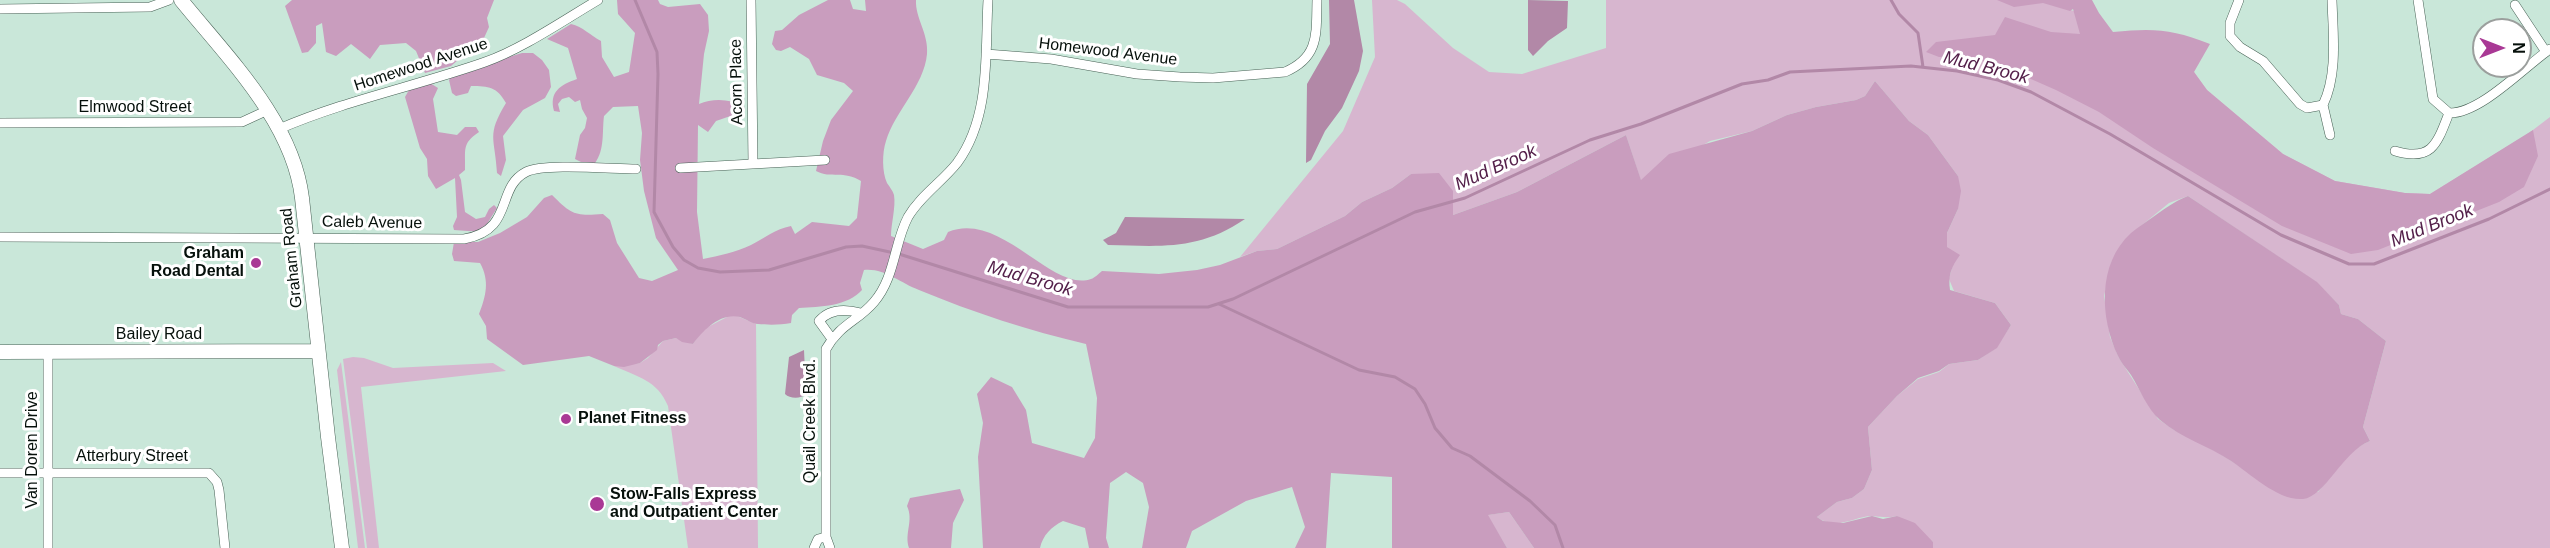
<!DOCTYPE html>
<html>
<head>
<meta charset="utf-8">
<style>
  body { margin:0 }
  #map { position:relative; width:2550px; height:548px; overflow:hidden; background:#c9e7d9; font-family:Helvetica,sans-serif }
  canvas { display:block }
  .north { position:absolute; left:2472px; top:18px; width:60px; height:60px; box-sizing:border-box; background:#fff; border:2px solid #9b9f9d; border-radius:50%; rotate:90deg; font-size:16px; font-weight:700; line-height:24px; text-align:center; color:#06100b }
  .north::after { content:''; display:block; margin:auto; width:21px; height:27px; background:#a93995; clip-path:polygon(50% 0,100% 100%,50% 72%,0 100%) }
</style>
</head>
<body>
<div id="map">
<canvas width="2550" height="548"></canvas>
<div class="north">N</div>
</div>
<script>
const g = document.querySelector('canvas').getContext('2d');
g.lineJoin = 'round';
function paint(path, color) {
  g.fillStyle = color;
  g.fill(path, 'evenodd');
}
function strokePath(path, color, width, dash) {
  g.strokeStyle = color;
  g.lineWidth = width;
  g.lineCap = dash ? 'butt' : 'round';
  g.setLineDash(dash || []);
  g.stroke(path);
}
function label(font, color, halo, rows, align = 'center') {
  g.font = font + ' Helvetica,sans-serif';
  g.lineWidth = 6;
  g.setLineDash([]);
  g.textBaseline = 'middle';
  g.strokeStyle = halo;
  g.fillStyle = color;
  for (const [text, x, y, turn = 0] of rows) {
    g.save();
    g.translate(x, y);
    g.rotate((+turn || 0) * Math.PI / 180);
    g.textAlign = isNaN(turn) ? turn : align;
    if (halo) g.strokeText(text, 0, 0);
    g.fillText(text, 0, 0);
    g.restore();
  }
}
const green = new Path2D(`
  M1372,0H1397L1405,4L1453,48L1489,72L1522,74L1606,48V0H2040L2083,14L2132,44L2194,72L2207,90L2283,154L2335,181L2405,193L2430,194L2529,133L2550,117V548H1933V542L1897,516C1888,518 1882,517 1873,516C1856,515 1837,532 1817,517L1837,502L1852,498L1864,489L1872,470L1868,427L1897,396L1918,379L1939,372L1949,364L1978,360L1996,348L2011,325L1995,303L1954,291L1949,279L1953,264L1947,247V233L1958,209V176L1928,135L1909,121L1875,81L1865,96L1856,100L1816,107L1787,115L1752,131L1710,141L1641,181L1626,135L1517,192L1453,215L1411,174L1392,188L1362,202L1345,216L1277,249L1257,251L1240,257L1343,131L1375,57ZM2188,196L2316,282L2339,305L2341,314L2358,319L2386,341L2363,427L2370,441C2347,450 2334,474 2318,492L2274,489L2219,453L2174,430L2158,419L2119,358L2110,337L2104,296L2112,261L2131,234L2169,203Z
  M729,316H737L756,324L758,548H688L668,406C657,380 638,377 614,366L640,363L648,358L663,341L676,338L693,344L702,330Z
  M353,357L364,358L393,368L493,363L506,371L361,387L379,548H367L343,359Z
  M341,362L365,548H358L337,370Z
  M1509,512L1534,548H1507L1487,515Z`);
const forest = new Path2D(`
  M292,0H494L487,18L489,27L484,38L451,66L425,73L416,51L406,43L380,45L370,59L351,44L336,56L326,52L322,23L316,26V43L308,52L302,53L285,6Z
  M617,0H658L660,4L668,7L700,4L708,15L709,31L704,54L699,104C713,98 730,99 744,106L745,111L716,121L708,132L698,125L697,212L703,259C719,256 736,252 751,245C765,238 775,229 791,226L795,234L812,222L849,226L857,218L861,181C844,170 831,179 816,171L823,141L831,120L853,91L844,83L817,75L809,59L790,47L781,51L776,50L772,44L775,31L782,30L799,15L828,0H850L853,9L866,11L865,0H916C915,18 929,34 927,54C924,86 895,111 886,141C882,153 882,172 887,183C889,186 893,191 894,195C896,207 891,224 891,236L923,249L944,240L948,232C1001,210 1052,293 1091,279C1095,278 1099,273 1102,271L1159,274L1197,270L1220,265L1257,251L1277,249L1345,216L1362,202L1392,188L1411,174L1439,173L1453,191V215L1517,192L1626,135L1641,180L1669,154L1752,131L1787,115L1816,107L1856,100L1865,96L1875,81L1909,121L1928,135L1958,176L1961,191L1958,209L1947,233V247L1960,255C1951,267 1948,276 1950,290L1995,303L2011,325L1997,348L1978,360L1949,364L1939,371L1918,378L1897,396L1868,427L1872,470L1864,489L1852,498L1837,502L1817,517L1823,521L1843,523L1872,516L1883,519L1897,516L1915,523L1933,542V548H1534L1509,512L1488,515L1507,548H1392V477L1331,473L1326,548H1295L1305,527L1292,487L1246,501L1192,531L1186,548H1142L1149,507L1143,483L1126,472L1110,483L1106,538L1109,548H1089L1085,528L1063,521C1051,527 1043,535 1040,548H983L978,457L983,423L977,394L991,377L1012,387L1026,410L1032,443L1084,458L1095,438L1097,398L1086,344C1030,331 972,312 919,290C900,283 885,268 864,270L860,283L862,290C848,306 820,307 799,308L792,315L791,323C781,325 768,325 758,324C752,324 746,319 740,317C721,312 703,330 693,344L682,342L676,338L663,341L658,345L657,350L640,363L624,367L614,366L589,356L523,365L487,339L486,326L479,314C486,296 490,281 480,263L454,261L452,254L454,242H478L500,233L527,217L544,198L552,195C572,215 575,216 603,214L610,220L617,243L639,278L652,281L678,270L656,238L644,191L640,160L642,133L638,106L613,107L604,116C602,131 605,150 595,163L581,162L575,159L580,135L585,128L587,118L582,109L580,100L575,102L569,97L562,99L558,104L560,112L554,111C549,92 560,85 577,79L568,48L547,39L571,24C583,27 590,35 601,41L602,57L614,77L629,72L635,33L618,14Z
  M1997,0H2092L2099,13L2113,32C2154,28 2172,29 2210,44L2194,72L2207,90L2283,154L2335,181L2405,193L2430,194L2533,130L2538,156L2524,187L2499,202L2378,250L2351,254L2282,226L2153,148L2099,112L2056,90L1999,65L1960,56L1939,57L1926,52L1936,42L1995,35L2005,17L2051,32L2080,34L2073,9L2070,11L2043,3L2014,7Z
  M522,53H533L542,60L549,70L551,87L545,98L523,110L503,136L506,160L501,176L497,173C495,137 486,136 506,103C497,87 489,86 471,86L468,93L456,96L452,93L449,80L453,74Z
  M430,83L438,88L433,99L438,132L457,135L465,127H476L479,132C461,144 466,150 465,170L459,175L461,180L465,212L476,219L485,217L489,209L494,205L497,208L482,232L454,230L453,226L457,217L455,178L436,189L428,176L427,159L420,148L405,97L409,90Z
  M2188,196L2317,282L2339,305L2341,314L2358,319L2386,341L2363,427L2370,441C2343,451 2325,497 2303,499C2278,501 2251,474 2231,461C2209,446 2181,438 2160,420C2147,409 2140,389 2131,375C2127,369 2121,363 2118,356C2100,318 2097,264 2131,233C2138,227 2146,222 2153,217C2166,208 2173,202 2188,196Z
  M960,489L964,500L953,523L951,548H909C904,533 914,521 907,506L910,498Z`);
const water = new Path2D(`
  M1329,0H1354L1363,51L1359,71L1342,108L1325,131L1311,160L1306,163L1307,84L1330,44Z
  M1528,0L1568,1L1567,28L1548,41L1533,56L1528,50Z
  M1125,217L1245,219C1198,251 1161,246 1108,245L1103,240L1116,233Z
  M804,350L806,394C801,399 790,399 785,394L789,357Z`);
const stream = new Path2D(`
  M635,0L657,52L658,74L654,212L673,247L684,260L698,268L720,272L769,270L846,247L862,246L899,254L1068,307H1208L1233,299L1415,212L1465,198L1590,140L1641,124L1742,84L1768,80L1790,72L1911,66L1957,71L1998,80L2031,92L2110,134L2281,235L2349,264H2374L2489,219L2550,189
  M1891,0L1899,14L1918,33L1923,67
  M1219,304L1359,370L1395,377L1415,389L1425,404L1435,428L1452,448L1470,456L1530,501L1555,525L1563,548`);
const street = new Path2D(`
  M751,0L753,164
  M2239,0L2230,23V36L2240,47L2263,61L2300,104L2307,108L2323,105C2338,74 2333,34 2332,0
  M2418,0L2433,99L2449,113C2480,114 2524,67 2550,49
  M2515,5L2546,52
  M0,9L150,7L169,0
  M986,54L1051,59L1137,74L1180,77L1213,78L1285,72C1320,57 1316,33 1317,0
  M2323,105L2330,135
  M0,123L242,122L268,110
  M279,129C346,100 417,86 485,62C522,49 564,20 598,0
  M2395,151C2432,162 2437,144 2449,113
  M680,168L825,160
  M0,237L464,239C515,230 495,188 526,172C544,163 612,169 636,169
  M832,339L819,321C830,308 846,309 861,313
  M48,352V548
  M0,473H209L217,482L219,490L225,548
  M814,548L818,539L826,537
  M830,548L826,537V349C840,324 858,321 874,302C895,278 894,243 908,217C920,196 942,182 957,163C991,117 985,54 988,0`);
const secondary = new Path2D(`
  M181,0C228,58 293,122 302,198L328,437L342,548
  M0,352L318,351`);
const markers = [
  [256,263,6,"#a93995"],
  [566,419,6,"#a93995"],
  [597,504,8,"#a93995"]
];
const streetNames = [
  ["Homewood Avenue",1108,52,7],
  ["Homewood Avenue",421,65,-18],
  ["Acorn Place",737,82,-91],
  ["Elmwood Street",135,108],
  ["Caleb Avenue",372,223,1],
  ["Graham Road",292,258,-96],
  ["Bailey Road",159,335],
  ["Quail Creek Blvd.",811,421,-90],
  ["Van Doren Drive",33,450,-90],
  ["Atterbury Street",132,457]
];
const poiNames = [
  ["Graham",244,254,"right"],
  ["Road Dental",244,272,"right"],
  ["Planet Fitness",578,419],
  ["Stow-Falls Express",610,495],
  ["and Outpatient Center",610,513]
];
const waterNames = [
  ["Mud Brook",1986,68,14],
  ["Mud Brook",1496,168,-24],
  ["Mud Brook",2432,226,-22],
  ["Mud Brook",1030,279,16]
];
paint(green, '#d7b6cf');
paint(forest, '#c99dbe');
paint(water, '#b288a7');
strokePath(stream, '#b288a7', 3);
strokePath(street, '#476155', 10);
strokePath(secondary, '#476155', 15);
strokePath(street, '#fff', 9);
strokePath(secondary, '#fff', 14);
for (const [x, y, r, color] of markers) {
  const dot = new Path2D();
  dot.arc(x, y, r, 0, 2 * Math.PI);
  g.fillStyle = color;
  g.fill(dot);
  strokePath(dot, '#fff', 2);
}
label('16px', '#06100b', '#fff', streetNames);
label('bold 16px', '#06100b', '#fff', poiNames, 'left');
label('italic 18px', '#54204a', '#fff', waterNames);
</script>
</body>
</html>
